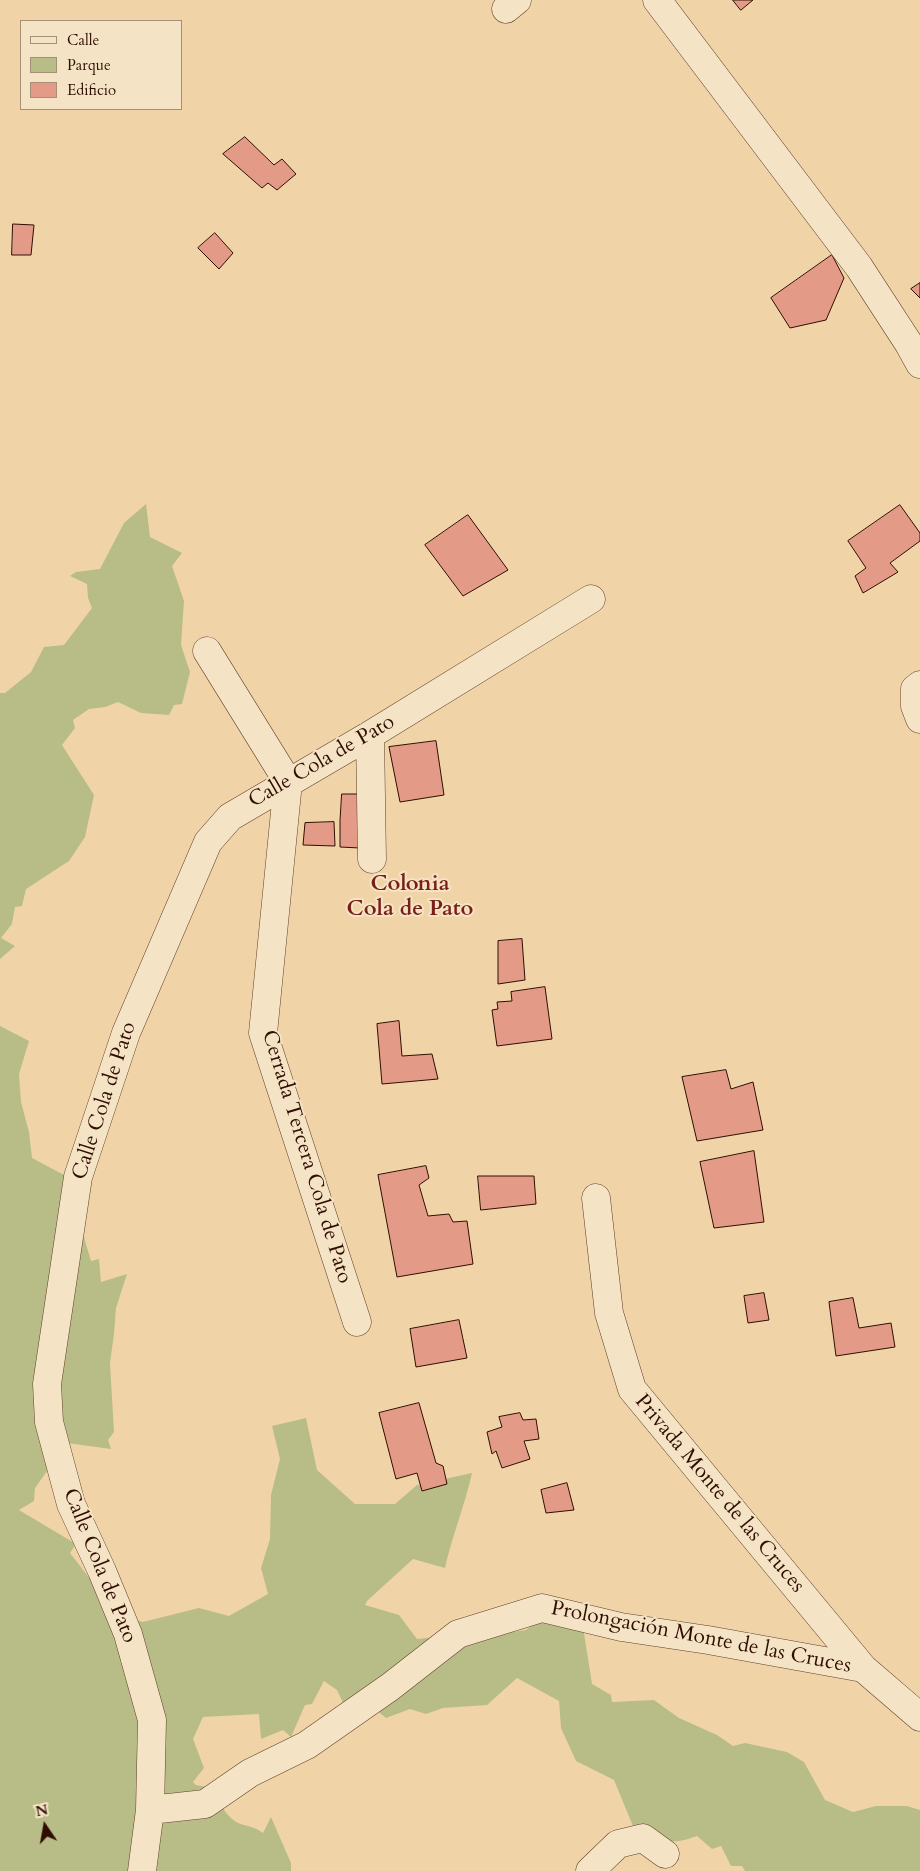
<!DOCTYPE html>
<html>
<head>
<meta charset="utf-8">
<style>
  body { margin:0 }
  #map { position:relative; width:920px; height:1871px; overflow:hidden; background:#f0d4a7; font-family:Cardo,serif }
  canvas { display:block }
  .legend { position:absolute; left:20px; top:20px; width:162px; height:90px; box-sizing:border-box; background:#f5e3c6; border:1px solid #a68e77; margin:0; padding:6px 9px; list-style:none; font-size:15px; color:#2f0e01 }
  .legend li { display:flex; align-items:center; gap:10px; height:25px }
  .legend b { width:25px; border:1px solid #a68e77 }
  .north { position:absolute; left:20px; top:1801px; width:50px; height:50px; -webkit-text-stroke:4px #f5e3c6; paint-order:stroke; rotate:348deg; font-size:14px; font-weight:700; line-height:20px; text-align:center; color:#2f0e01 }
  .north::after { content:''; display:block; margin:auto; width:18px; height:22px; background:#2f0e01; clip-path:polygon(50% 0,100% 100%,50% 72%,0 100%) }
</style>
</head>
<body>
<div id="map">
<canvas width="920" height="1871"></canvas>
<ul class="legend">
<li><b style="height:6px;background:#f5e3c6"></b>Calle</li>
<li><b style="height:14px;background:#b8bd88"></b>Parque</li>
<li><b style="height:14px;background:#e39b88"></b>Edificio</li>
</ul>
<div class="north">N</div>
</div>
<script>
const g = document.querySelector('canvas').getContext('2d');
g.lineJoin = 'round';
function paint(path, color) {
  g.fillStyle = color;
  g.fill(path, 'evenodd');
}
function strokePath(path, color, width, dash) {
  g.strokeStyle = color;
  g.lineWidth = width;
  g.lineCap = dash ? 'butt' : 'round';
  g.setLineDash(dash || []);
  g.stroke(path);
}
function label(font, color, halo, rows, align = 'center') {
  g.font = font + ' Cardo,serif';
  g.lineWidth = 4;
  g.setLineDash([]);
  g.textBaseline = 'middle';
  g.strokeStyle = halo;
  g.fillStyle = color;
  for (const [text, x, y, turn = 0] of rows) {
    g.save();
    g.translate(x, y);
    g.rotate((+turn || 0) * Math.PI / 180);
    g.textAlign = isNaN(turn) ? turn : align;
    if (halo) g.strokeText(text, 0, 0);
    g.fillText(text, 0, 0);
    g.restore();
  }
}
const green = new Path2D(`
  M146,504L150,537L182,553L172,566L184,601L181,645L190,672L182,704L174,705L169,715L141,713L118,702L105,707L89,709L73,720L75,728L62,745L94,795L85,837L69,861L26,889L22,906L15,907L12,924L1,938L15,946L0,959V693H5L31,672L44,647L64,645L92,608L88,598L87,584L70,576L76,572L100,569L124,523Z
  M0,1026L29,1041L19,1074L21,1102L29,1132L32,1158L66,1176L91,1261L99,1259L101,1282L127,1274L116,1308L114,1334L110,1363L114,1432L108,1440L111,1449L67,1443L35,1488L34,1501L19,1510L76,1544L70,1553L118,1615L143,1622L199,1608L229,1616L268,1594L261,1568L270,1539L271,1495L280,1459L272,1426L306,1418L317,1470L355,1504H395L417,1485L472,1473C465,1505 452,1536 445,1568L413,1559L367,1601L365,1605L399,1615L417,1639L479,1633H506L526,1630L541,1618L583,1627L592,1684L611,1695L612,1702L654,1700L679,1718L717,1735L733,1746L745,1743L787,1752L804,1762L825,1800L853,1812L876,1806H907L920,1810V1871H745L742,1866H731L721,1846L712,1849L697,1836C670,1846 660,1841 635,1831L614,1780L576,1761L561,1728L559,1701L517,1678L487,1705L443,1708L426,1714L410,1709L386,1718L369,1704L352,1722L337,1690L324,1681L312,1704L305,1705L291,1737L283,1730L261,1739L259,1714L203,1717L193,1739L204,1768L193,1782L196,1785L212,1788C219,1801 226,1819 241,1824C250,1827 255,1827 263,1833L271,1817L291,1863V1871H0Z`);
const building = new Path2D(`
  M733,0H753L741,10Z
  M245,137L274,165L282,159L296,174L277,190L268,183L262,188L223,154Z
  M13,224L34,225L31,255H12Z
  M215,233L233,253L219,269L198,248Z
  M832,255L844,278L826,320L790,328L771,298Z
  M920,283V298L911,289Z
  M900,505L920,533V541L890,563L898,572L863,593L855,576L866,568L848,541Z
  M468,515L508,570L463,596L425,545Z
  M436,741L444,795L400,802L389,747Z
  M342,794H359L360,848L340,847V821Z
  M334,822L335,846L303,845L305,823Z
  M522,939L525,980L498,984V941Z
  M545,987L552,1039L497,1046L492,1010L498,1009L497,1002L512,1001L511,992Z
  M399,1021L402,1056L432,1054L438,1079L382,1084L377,1024Z
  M726,1070L731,1089L753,1082L763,1130L697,1141L682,1077Z
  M754,1151L764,1222L714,1228L700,1162Z
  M426,1166L429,1178L419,1185L428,1216L449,1214L453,1222L467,1221L473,1264L397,1277L378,1175Z
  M478,1176H534L536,1204L481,1210Z
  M764,1293L769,1320L748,1323L744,1296Z
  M853,1298L859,1328L891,1323L895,1347L836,1356L829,1302Z
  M459,1320L467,1358L416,1367L410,1329Z
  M419,1403L436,1463L443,1466L447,1484L422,1491L417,1473L396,1479L379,1413Z
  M520,1413L523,1420L536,1419L539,1439L524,1441L530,1459L502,1468L496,1451L492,1454L487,1432L502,1427L499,1417Z
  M567,1483L574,1510L546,1513L541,1490Z`);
const minor = new Path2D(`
  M657,0L859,267L909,344L920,364
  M506,9L517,0
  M207,651L288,782L263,1033L357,1322
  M920,685L915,689V706L920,719
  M370,735L372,859
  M596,1198L609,1313L632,1389L863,1668L920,1717
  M150,1810L205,1804L250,1773L307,1745L390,1687L458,1634L542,1608L621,1627L708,1640L863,1668
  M142,1871L150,1810L152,1720L128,1634L102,1571L71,1504L49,1422L47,1384L78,1177L126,1033L208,842L230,817L370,735L591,599
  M590,1871L618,1844L643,1838L665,1854`);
const streetNames = [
  ["Calle Cola de Pato",322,762,-30],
  ["Calle Cola de Pato",105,1101,-72],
  ["Cerrada Tercera Cola de Pato",306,1157,73],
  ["Privada Monte de las Cruces",719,1494,50],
  ["Calle Cola de Pato",99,1566,68],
  ["Prolongación Monte de las Cruces",701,1638,11]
];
const neighbourhoodNames = [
  ["Colonia",410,885],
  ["Cola de Pato",410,910]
];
paint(green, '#b8bd88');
paint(building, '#e39b88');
strokePath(building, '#2f0e01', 1);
strokePath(minor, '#5f402a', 29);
strokePath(minor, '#f5e3c6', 28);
label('21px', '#2f0e01', '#f5e3c6', streetNames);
label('bold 22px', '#7a1f14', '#f5e3c6', neighbourhoodNames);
</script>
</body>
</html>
